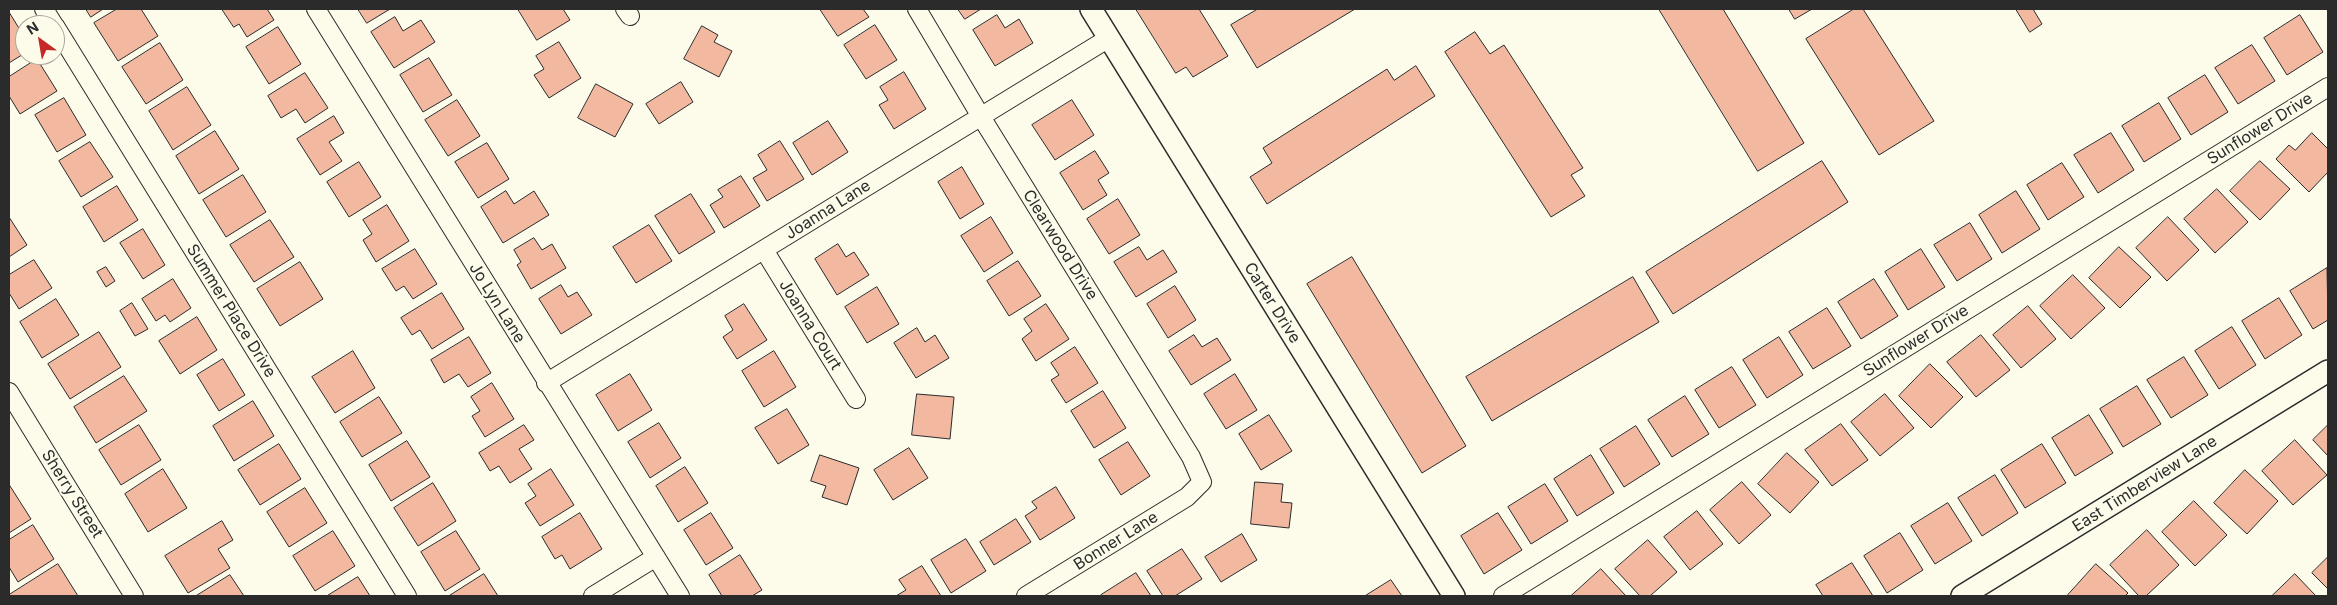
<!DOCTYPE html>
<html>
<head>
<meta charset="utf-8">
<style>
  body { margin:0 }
  #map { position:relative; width:2337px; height:605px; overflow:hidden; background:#fdfbea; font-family:Inter,sans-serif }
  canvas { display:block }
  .frame { position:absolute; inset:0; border:10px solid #2b2b2b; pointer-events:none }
  .north { position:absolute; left:15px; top:15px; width:50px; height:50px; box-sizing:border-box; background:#fdfbea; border:1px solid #a9a89e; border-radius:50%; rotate:328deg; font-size:14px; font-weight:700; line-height:20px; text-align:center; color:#2b2b2b }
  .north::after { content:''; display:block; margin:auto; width:18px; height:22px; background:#c62828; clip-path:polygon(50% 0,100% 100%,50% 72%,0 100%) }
</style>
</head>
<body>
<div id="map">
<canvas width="2337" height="605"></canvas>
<div class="frame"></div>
<div class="north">N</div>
</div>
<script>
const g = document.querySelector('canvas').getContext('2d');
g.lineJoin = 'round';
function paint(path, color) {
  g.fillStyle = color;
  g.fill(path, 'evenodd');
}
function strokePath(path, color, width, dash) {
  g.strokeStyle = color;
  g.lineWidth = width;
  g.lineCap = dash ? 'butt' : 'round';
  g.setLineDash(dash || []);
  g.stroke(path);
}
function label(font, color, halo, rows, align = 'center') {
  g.font = font + ' Inter,sans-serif';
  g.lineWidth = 4;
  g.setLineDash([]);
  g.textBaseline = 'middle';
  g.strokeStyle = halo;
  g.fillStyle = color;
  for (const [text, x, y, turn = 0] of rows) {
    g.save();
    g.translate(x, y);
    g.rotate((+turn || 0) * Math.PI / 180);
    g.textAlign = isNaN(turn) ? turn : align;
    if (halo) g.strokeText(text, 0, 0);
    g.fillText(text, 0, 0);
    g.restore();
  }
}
const building = new Path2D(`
  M86,9H103L91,17Z
  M117,9H141L158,36L118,61L94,23Z
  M222,9H267L274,20L247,37L239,24L234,27Z
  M358,9H390L367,23Z
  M518,9H563L570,20L537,40Z
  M820,9H863L869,17L838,36Z
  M958,9H981L965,19Z
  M1136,9H1199L1228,56L1193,77L1186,67L1176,73Z
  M1258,9H1355L1257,68L1231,25Z
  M1659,9H1723L1804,143L1758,171Z
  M1789,9H1812L1795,19Z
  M1854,9H1863L1934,121L1879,155L1806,39Z
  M2016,9H2033L2042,24L2030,32Z
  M9,12L25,38V53L9,63Z
  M997,15L1005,28L1019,19L1033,43L995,66L973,30Z
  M2300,15L2323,52L2287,75L2264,38Z
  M395,17L403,31L421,20L435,42L394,68L371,32Z
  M875,25L897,60L866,79L844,45Z
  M702,26L718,35L714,42L732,51L719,77L684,59Z
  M278,27L301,64L269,84L246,47Z
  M1475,32L1490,54L1504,45L1583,168L1571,175L1585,196L1551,217L1445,52Z
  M559,42L581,78L549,98L534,75L544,69L536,56Z
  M160,43L183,80L146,104L122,67Z
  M2252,45L2275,81L2238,104L2215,68Z
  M429,58L452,95L423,112L400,75Z
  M37,59L57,91L20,114L9,96V77Z
  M1416,66L1435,96L1267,204L1250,177L1272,163L1263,148L1387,69L1394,80Z
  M904,72L926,109L894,129L879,105L888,100L880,87Z
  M305,73L328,108L305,123L296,109L281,118L268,96Z
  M2205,75L2228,112L2191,135L2168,98Z
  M681,82L693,102L659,124L646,104Z
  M596,84L633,104L615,137L578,118Z
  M187,87L211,125L173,150L149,111Z
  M64,98L86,135L57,152L35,115Z
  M457,100L480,136L448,156L425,120Z
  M1072,100L1094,135L1055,160L1032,125Z
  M2159,103L2181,139L2144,162L2122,126Z
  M334,116L344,133L329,142L342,161L320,175L297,139Z
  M828,121L848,152L812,175L793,143Z
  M215,131L239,169L199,194L176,156Z
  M2111,133L2134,170L2098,193L2074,155Z
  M2312,133L2328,149V172L2309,192L2276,159L2289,145L2295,150Z
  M780,141L804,179L767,201L753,178L767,170L758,155Z
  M90,142L113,177L81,197L59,161Z
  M487,143L509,179L478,198L455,162Z
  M1095,151L1109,173L1098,180L1107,195L1083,210L1060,173Z
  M1822,161L1848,202L1673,314L1646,272Z
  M2260,161L2290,189L2260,220L2230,191Z
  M359,162L381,197L349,217L327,182Z
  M2062,163L2084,197L2048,220L2027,185Z
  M962,167L984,204L960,219L938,182Z
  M243,175L266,212L226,237L203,200Z
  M741,176L760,206L724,228L710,205L723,197L718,190Z
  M117,186L138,220L104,242L83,207Z
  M2217,189L2248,222L2215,253L2184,219Z
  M506,191L514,204L534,191L549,215L503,243L481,207Z
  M2016,191L2040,229L2002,253L1979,215Z
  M691,194L715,232L679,254L655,216Z
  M1118,199L1140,235L1109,254L1087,219Z
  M387,205L409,241L376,262L363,240L372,234L363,220Z
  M9,217L27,245L9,257Z
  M991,217L1013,253L984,272L961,236Z
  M2168,217L2199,250L2167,281L2136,248Z
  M270,220L294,257L254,282L230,245Z
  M1970,223L1992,259L1957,281L1934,245Z
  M649,225L672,261L636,283L613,247Z
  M143,229L165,265L143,279L120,243Z
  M534,238L542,250L552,244L566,268L531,289L517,265L521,262L514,250Z
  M838,244L846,257L854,252L869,275L837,295L815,259Z
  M1139,247L1147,260L1163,250L1177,272L1136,297L1114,262Z
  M2119,247L2151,277L2120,308L2089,278Z
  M415,249L437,284L413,299L404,286L396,291L382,269Z
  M1921,249L1945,287L1908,310L1885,272Z
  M1352,257L1466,446L1422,473L1307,284Z
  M34,260L52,288L19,309L9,293V275Z
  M1018,261L1041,296L1009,316L987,281Z
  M300,262L323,299L280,326L257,289Z
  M106,267L115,281L106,287L97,272Z
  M2327,268L2328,320L2313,329L2290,291Z
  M2073,275L2105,308L2071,339L2040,306Z
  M1633,277L1659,322L1492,421L1466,377Z
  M173,279L191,308L170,322L165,315L156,321L142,299Z
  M1874,279L1898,316L1861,339L1838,302Z
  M561,285L568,297L577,292L592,315L561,334L539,299Z
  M1175,286L1196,320L1168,338L1147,304Z
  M877,287L899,324L867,343L845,307Z
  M442,293L464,329L432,349L420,330L412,335L401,318Z
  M2279,298L2302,335L2265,359L2242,321Z
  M56,299L79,335L42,358L20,322Z
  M132,303L148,329L135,336L120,311Z
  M744,304L767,340L737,359L723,337L733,330L725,316Z
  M1046,304L1069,339L1036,361L1022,339L1032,331L1024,319Z
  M2028,306L2056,339L2021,368L1993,335Z
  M1827,308L1851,346L1813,369L1789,332Z
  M197,317L217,350L180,374L159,341Z
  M2232,327L2256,365L2219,389L2195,351Z
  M917,328L925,342L935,335L949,358L916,378L894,343Z
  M99,332L121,367L70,399L48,364Z
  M1194,335L1202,347L1217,338L1231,360L1191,385L1169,351Z
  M1981,335L2010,370L1976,397L1947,362Z
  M469,337L491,373L468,387L459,374L444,383L431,360Z
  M1779,337L1803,375L1767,398L1743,360Z
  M1075,347L1098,383L1066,403L1051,380L1059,375L1051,363Z
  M353,351L375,388L335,413L312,377Z
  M774,351L796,387L764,407L742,371Z
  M2184,357L2208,395L2171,418L2147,380Z
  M223,359L245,395L219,411L197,375Z
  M1930,364L1963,397L1931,428L1899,396Z
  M1732,367L1756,405L1719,428L1695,390Z
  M630,374L652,410L618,431L596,395Z
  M1235,374L1257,410L1226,429L1204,394Z
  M124,376L147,411L96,443L74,407Z
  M492,383L514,419L485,437L472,416L480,411L471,397Z
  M2137,386L2161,424L2123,447L2100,409Z
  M1103,391L1126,428L1094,448L1071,411Z
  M917,394L954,397L950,439L912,435Z
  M1885,394L1914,428L1880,456L1851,422Z
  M1685,396L1709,434L1672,457L1648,420Z
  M379,397L402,433L362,457L340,422Z
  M253,401L274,436L234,461L213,426Z
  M787,409L809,445L778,464L755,428Z
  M1269,415L1292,451L1261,470L1239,434Z
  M2089,415L2113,453L2075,476L2052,438Z
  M659,423L681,458L650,478L628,442Z
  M1841,424L1868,460L1832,486L1805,450Z
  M139,425L161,460L121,485L99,450Z
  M524,425L534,440L519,449L532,469L510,483L499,466L490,471L479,453Z
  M2328,425V456L2313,440Z
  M1636,426L1660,464L1624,487L1600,449Z
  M2295,440L2327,475L2293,505L2262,471Z
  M407,441L430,477L391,501L369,465Z
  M1128,442L1150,476L1121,495L1099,460Z
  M279,444L301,479L260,505L238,470Z
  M2042,444L2066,483L2025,508L2001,470Z
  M909,448L928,478L893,500L874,470Z
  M1787,453L1819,482L1790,513L1758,484Z
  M820,455L859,468L847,505L822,497L826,486L811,481Z
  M1591,455L1614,493L1577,516L1554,479Z
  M685,467L708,503L678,522L656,486Z
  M163,469L187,508L148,532L125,494Z
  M551,469L574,505L540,526L525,503L536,496L528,484Z
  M2245,470L2278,501L2247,534L2214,503Z
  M1995,475L2018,513L1982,536L1958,498Z
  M1255,482L1283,484L1281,502L1292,503L1289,528L1251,524Z
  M1742,482L1771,515L1739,544L1710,510Z
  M433,483L456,521L418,546L394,508Z
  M1545,484L1568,521L1531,544L1508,507Z
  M10,486L31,519L9,533V487Z
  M1056,487L1075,518L1040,540L1025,516L1037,508L1032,502Z
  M305,488L327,523L289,547L267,512Z
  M2194,501L2227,535L2195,566L2162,532Z
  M1948,503L1972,541L1935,564L1911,526Z
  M1697,511L1723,544L1690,570L1664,537Z
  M580,513L602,549L570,569L562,555L555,559L542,537Z
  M711,513L733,548L706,565L684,530Z
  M1498,513L1522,550L1484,574L1461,536Z
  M1016,519L1031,542L994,565L980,542Z
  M222,521L233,540L218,549L230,568L188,593L165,556Z
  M33,525L54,559L18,582L9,567V540Z
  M2147,530L2179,565L2146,596H2139L2110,565Z
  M333,531L355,566L315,591L293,556Z
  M456,531L480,569L445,591L421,552Z
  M1900,533L1923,570L1887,593L1864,556Z
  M1242,534L1257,560L1221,582L1205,557Z
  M966,539L986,571L951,593L931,560Z
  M1648,540L1677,572L1650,596H1640L1615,569Z
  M1182,549L1202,579L1175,596H1163L1147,571Z
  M740,555L762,590L752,596H722L709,575Z
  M2328,557V589L2312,573Z
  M1852,563L1873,596H1823L1816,585Z
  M58,564L78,596H9V595Z
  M2096,564L2128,593L2125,596H2067Z
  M922,566L941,596H896L906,590L899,580Z
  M1601,569L1626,596H1571Z
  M1136,573L1151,596H1101V595Z
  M484,574L498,596H449Z
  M2295,574L2316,596H2272Z
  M230,575L244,596H196Z
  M358,577L370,596H327Z
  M1391,580L1402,596H1365Z`);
const minor = new Path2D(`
  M44,9L54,25
  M316,9L680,596
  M625,9L630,16
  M917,9L980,115L1191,457L1202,482L1187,497L1026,596
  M55,26L407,596
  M764,250L856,399
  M546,383L1109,38
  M9,392L134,596
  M593,596L656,557
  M1503,596L2328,87`);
const tertiary = new Path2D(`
  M1091,9L1454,596
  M1962,596L2328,371`);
const streetNames = [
  ["Sunflower Drive",2260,129,-32],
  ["Joanna Lane",828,210,-32],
  ["Clearwood Drive",1060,245,58],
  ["Jo Lyn Lane",497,303,58],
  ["Carter Drive",1272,303,58],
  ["Summer Place Drive",231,311,58],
  ["Joanna Court",810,325,58],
  ["Sunflower Drive",1916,341,-32],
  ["East Timberview Lane",2145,484,-32],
  ["Sherry Street",72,494,58],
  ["Bonner Lane",1116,541,-32]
];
paint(building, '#f2b8a0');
strokePath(building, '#2b2b2b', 1);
strokePath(minor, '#2b2b2b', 20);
strokePath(tertiary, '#2b2b2b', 24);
strokePath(minor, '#fdfbea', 18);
strokePath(tertiary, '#fdfbea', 21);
label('16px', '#2b2b2b', '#fdfbea', streetNames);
</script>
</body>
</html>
